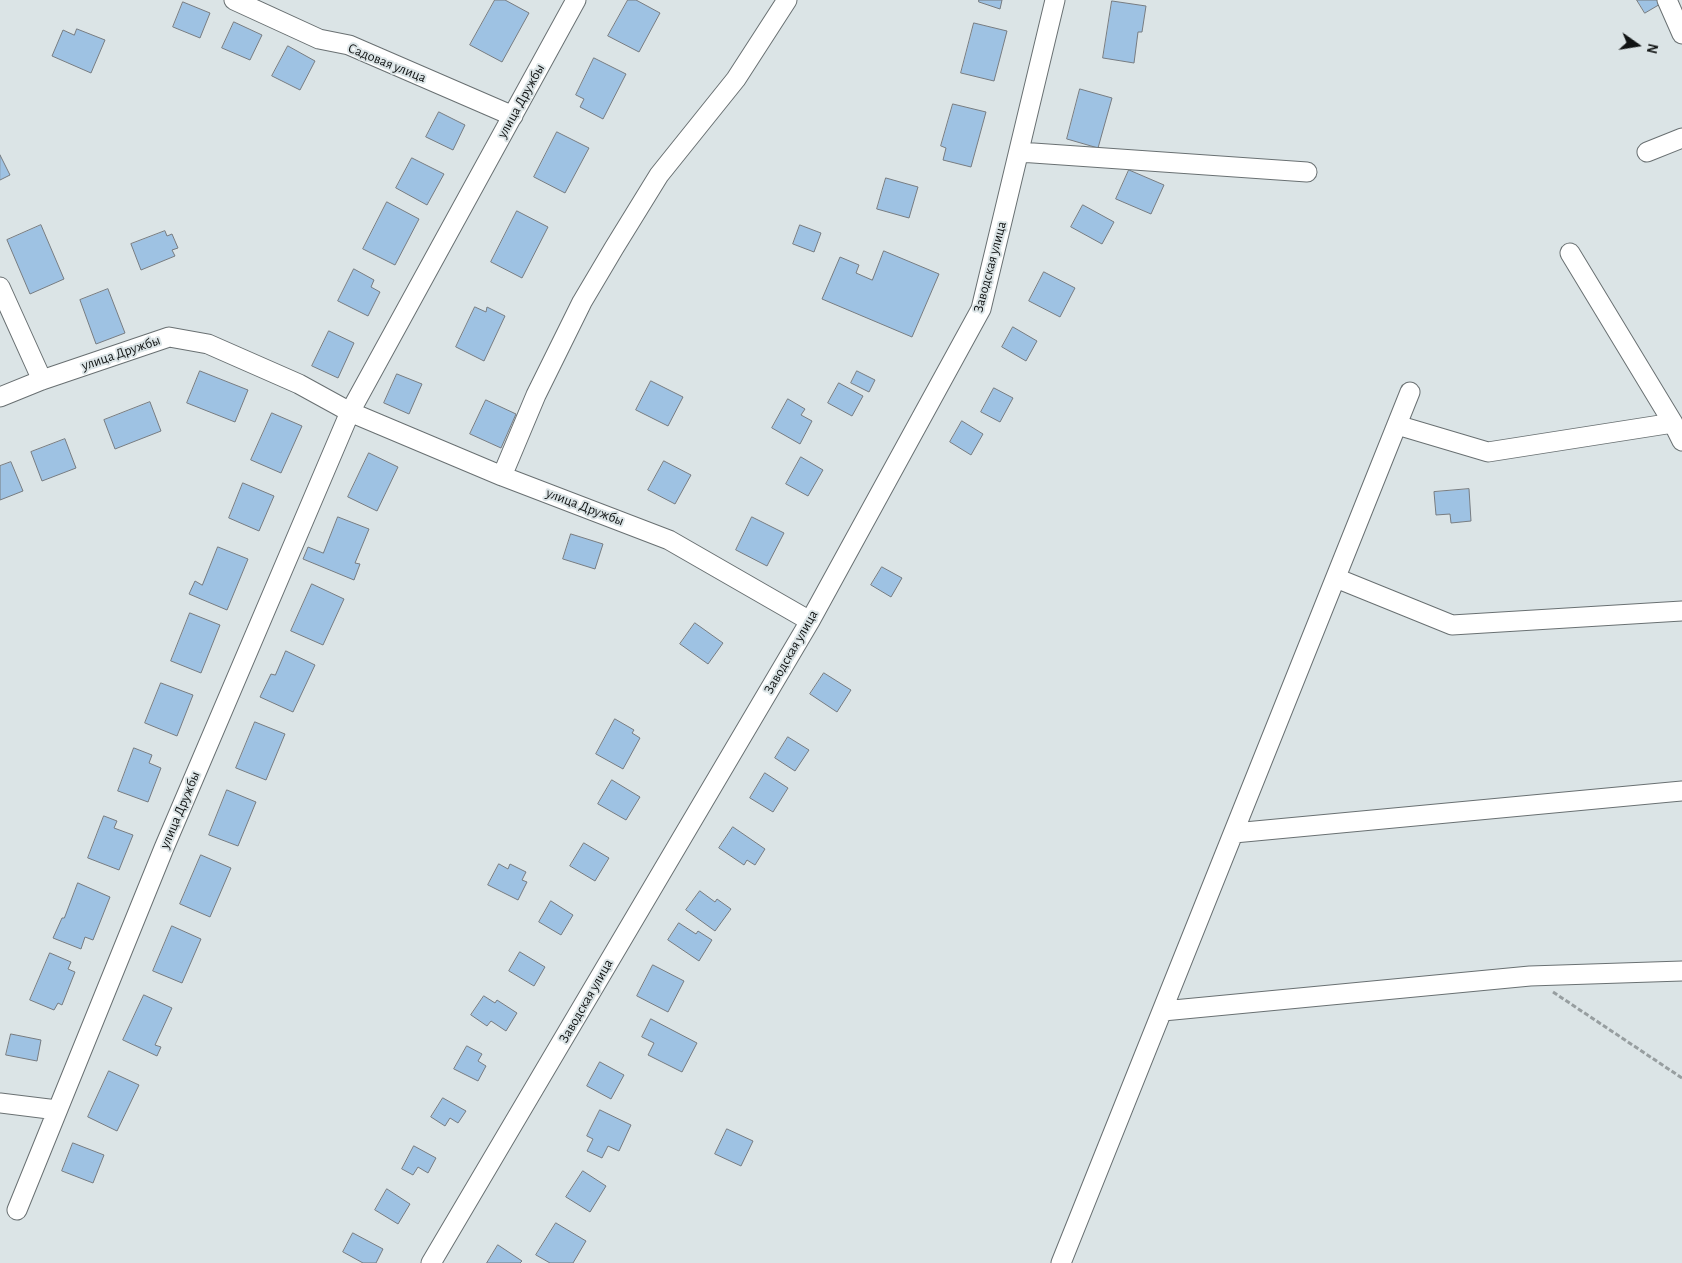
<!DOCTYPE html>
<html>
<head>
<meta charset="utf-8">
<style>
  body { margin:0 }
  #map { position:relative; width:1682px; height:1263px; overflow:hidden; background:#dbe4e6; font-family:"Alegreya Sans",sans-serif }
  canvas { display:block }
  .north { position:absolute; left:1612px; top:20px; width:50px; height:50px; -webkit-text-stroke:4px #dbe4e6; paint-order:stroke; rotate:103deg; font-size:14px; font-weight:700; line-height:20px; text-align:center; color:#101313 }
  .north::after { content:''; display:block; margin:auto; width:18px; height:22px; background:#101313; clip-path:polygon(50% 0,100% 100%,50% 72%,0 100%) }
</style>
</head>
<body>
<div id="map">
<canvas width="1682" height="1263"></canvas>
<div class="north">N</div>
</div>
<script>
const g = document.querySelector('canvas').getContext('2d');
g.lineJoin = 'round';
function paint(path, color) {
  g.fillStyle = color;
  g.fill(path, 'evenodd');
}
function strokePath(path, color, width, dash) {
  g.strokeStyle = color;
  g.lineWidth = width;
  g.lineCap = dash ? 'butt' : 'round';
  g.setLineDash(dash || []);
  g.stroke(path);
}
function label(font, color, halo, rows, align = 'center') {
  g.font = font + ' "Alegreya Sans",sans-serif';
  g.lineWidth = 4;
  g.setLineDash([]);
  g.textBaseline = 'middle';
  g.strokeStyle = halo;
  g.fillStyle = color;
  for (const [text, x, y, turn = 0] of rows) {
    g.save();
    g.translate(x, y);
    g.rotate((+turn || 0) * Math.PI / 180);
    g.textAlign = isNaN(turn) ? turn : align;
    if (halo) g.strokeText(text, 0, 0);
    g.fillText(text, 0, 0);
    g.restore();
  }
}
const building = new Path2D(`
  M495,0H505L529,13L502,62L470,45Z
  M628,0H636L660,13L639,52L608,36Z
  M979,0H1002L1000,9L979,2Z
  M1637,0H1660L1662,3L1645,13Z
  M1112,1L1146,6L1142,32H1138L1134,63L1103,58Z
  M183,2L210,13L200,38L173,27Z
  M234,22L262,35L250,60L222,48Z
  M974,23L1007,31L994,81L961,73Z
  M77,29L105,40L91,73L52,56L63,30L74,35Z
  M288,46L315,61L300,90L272,76Z
  M594,58L626,74L603,119L580,107L584,99L576,95Z
  M1080,89L1112,98L1098,148L1067,139Z
  M953,104L986,112L971,167L943,160L946,148L941,146Z
  M439,112L465,125L453,150L426,137Z
  M557,132L589,148L565,193L534,177Z
  M0,155L10,175L0,180Z
  M412,158L444,174L427,205L396,188Z
  M1129,170L1164,185L1151,214L1116,199Z
  M886,178L918,187L909,218L877,209Z
  M387,202L419,219L395,265L363,249Z
  M1083,205L1114,222L1102,244L1071,227Z
  M517,211L548,227L522,278L491,262Z
  M41,225L64,279L30,294L7,240Z
  M800,225L821,233L814,252L793,244Z
  M165,231L167,236L172,234L178,248L172,250L175,256L141,270L131,244Z
  M884,251L939,274L912,337L822,299L840,257L859,265L856,273L872,280Z
  M354,269L374,280L371,287L380,292L368,316L338,301Z
  M1044,272L1075,288L1060,317L1029,301Z
  M108,289L125,333L96,344L80,300Z
  M475,307L486,312L487,307L505,316L484,361L456,347Z
  M1013,327L1037,341L1026,361L1002,347Z
  M329,331L354,343L338,378L312,366Z
  M200,371L248,390L235,422L187,403Z
  M857,371L875,380L869,392L851,383Z
  M397,374L422,384L409,414L384,403Z
  M651,381L683,397L668,426L636,410Z
  M839,383L863,396L852,416L828,403Z
  M994,388L1013,398L1000,422L981,412Z
  M788,399L805,409L801,415L812,421L800,444L772,428Z
  M486,400L516,414L501,448L470,434Z
  M150,402L161,431L115,449L104,420Z
  M272,413L302,426L281,473L251,460Z
  M962,421L983,434L971,455L950,442Z
  M65,439L76,468L42,481L31,452Z
  M369,453L398,467L377,511L348,497Z
  M801,457L823,470L808,496L786,484Z
  M664,461L691,475L675,504L648,490Z
  M11,462L23,491L0,500V466Z
  M243,483L274,496L259,531L229,518Z
  M1469,489L1471,521L1451,523L1450,514L1436,515L1434,492Z
  M338,517L369,529L355,563L360,564L354,580L303,559L308,547L323,553Z
  M752,517L784,533L767,566L736,550Z
  M571,534L603,544L595,569L563,559Z
  M218,547L248,559L227,610L189,594L195,581L202,585Z
  M882,567L902,578L891,597L871,585Z
  M312,584L344,599L323,645L291,631Z
  M190,613L220,625L201,673L171,661Z
  M695,623L723,643L708,664L680,644Z
  M286,651L315,665L293,712L260,697L271,674L275,675Z
  M824,673L851,690L837,712L810,694Z
  M161,683L193,695L177,736L145,723Z
  M615,719L634,730L632,733L640,738L623,769L596,754Z
  M255,722L285,734L266,780L236,768Z
  M788,737L809,750L795,771L775,758Z
  M134,748L152,755L149,763L161,768L148,802L118,791Z
  M765,773L788,788L773,812L750,798Z
  M612,780L640,797L626,820L598,804Z
  M227,790L256,802L238,846L209,835Z
  M104,816L117,821L114,828L133,835L119,870L88,858Z
  M733,827L765,849L755,865L747,860L744,865L719,848Z
  M584,843L609,858L595,881L570,866Z
  M201,855L231,868L210,917L180,904Z
  M499,864L508,869L510,864L526,872L522,880L527,882L518,900L488,885Z
  M78,883L110,897L93,940L85,937L81,949L53,938L62,918H64Z
  M700,891L715,902L717,899L731,909L715,931L686,910Z
  M551,901L573,915L561,935L539,922Z
  M679,923L696,934L698,931L712,940L699,961L668,940Z
  M172,926L201,939L182,983L153,971Z
  M520,952L545,967L534,986L509,971Z
  M50,953L71,962L68,969L75,972L62,1005L58,1003L54,1010L30,1000Z
  M653,965L684,981L668,1012L637,996Z
  M144,995L172,1008L155,1045L161,1047L157,1056L123,1040Z
  M484,996L495,1003L497,1000L517,1013L506,1031L491,1021L487,1026L471,1015Z
  M651,1019L697,1043L682,1072L648,1055L654,1043L642,1037Z
  M11,1034L41,1040L37,1061L6,1055Z
  M467,1046L482,1054L478,1061L486,1066L478,1081L454,1069Z
  M600,1062L624,1075L611,1099L587,1086Z
  M109,1071L139,1085L117,1131L88,1117Z
  M443,1098L466,1111L458,1123L450,1118L445,1126L431,1117Z
  M600,1110L631,1125L619,1151L608,1146L602,1158L587,1151L593,1139L587,1136Z
  M727,1129L753,1141L741,1166L715,1154Z
  M73,1143L104,1155L93,1183L62,1171Z
  M414,1146L436,1158L428,1173L418,1167L413,1175L402,1169Z
  M583,1171L606,1186L590,1212L566,1197Z
  M387,1189L410,1204L398,1224L375,1210Z
  M556,1223L586,1241L573,1263H550L536,1255Z
  M353,1233L383,1249L376,1263H363L343,1252Z
  M498,1245L522,1261L520,1263H487Z`);
const path = new Path2D(`
  M1553,992L1682,1078`);
const street = new Path2D(`
  M234,0L319,39L349,45L513,116
  M1667,0L1682,34
  M1019,152L1307,172
  M1647,152L1682,138
  M1570,253L1673,423L1682,441
  M0,287L42,380
  M0,397L42,380L169,337L208,344L299,384L350,412L502,476L669,540L810,621
  M1397,425L1488,452L1673,423
  M502,476L536,395L582,302L614,248L659,175L736,79L787,0
  M1336,578L1452,625L1682,611
  M1234,833L1682,791
  M1163,1011L1530,976L1682,971
  M0,1103L57,1110
  M17,1210L164,848L350,412L576,0
  M431,1263L810,621L981,309L1055,0
  M1061,1263L1410,392`);
const streetNames = [
  ["Садовая улица",387,63,22],
  ["улица Дружбы",521,101,-61],
  ["Заводская улица",990,267,-75],
  ["улица Дружбы",121,353,-19],
  ["улица Дружбы",585,507,21],
  ["Заводская улица",791,652,-60],
  ["улица Дружбы",180,810,-67],
  ["Заводская улица",586,1001,-60]
];
paint(building, '#9ec2e3');
strokePath(building, '#777c81', 1);
strokePath(street, '#697072', 21);
strokePath(path, '#979ea0', 3, [5, 2.5]);
strokePath(street, '#fff', 19);
label('14px', '#101313', '#dbe4e6', streetNames);
</script>
</body>
</html>
